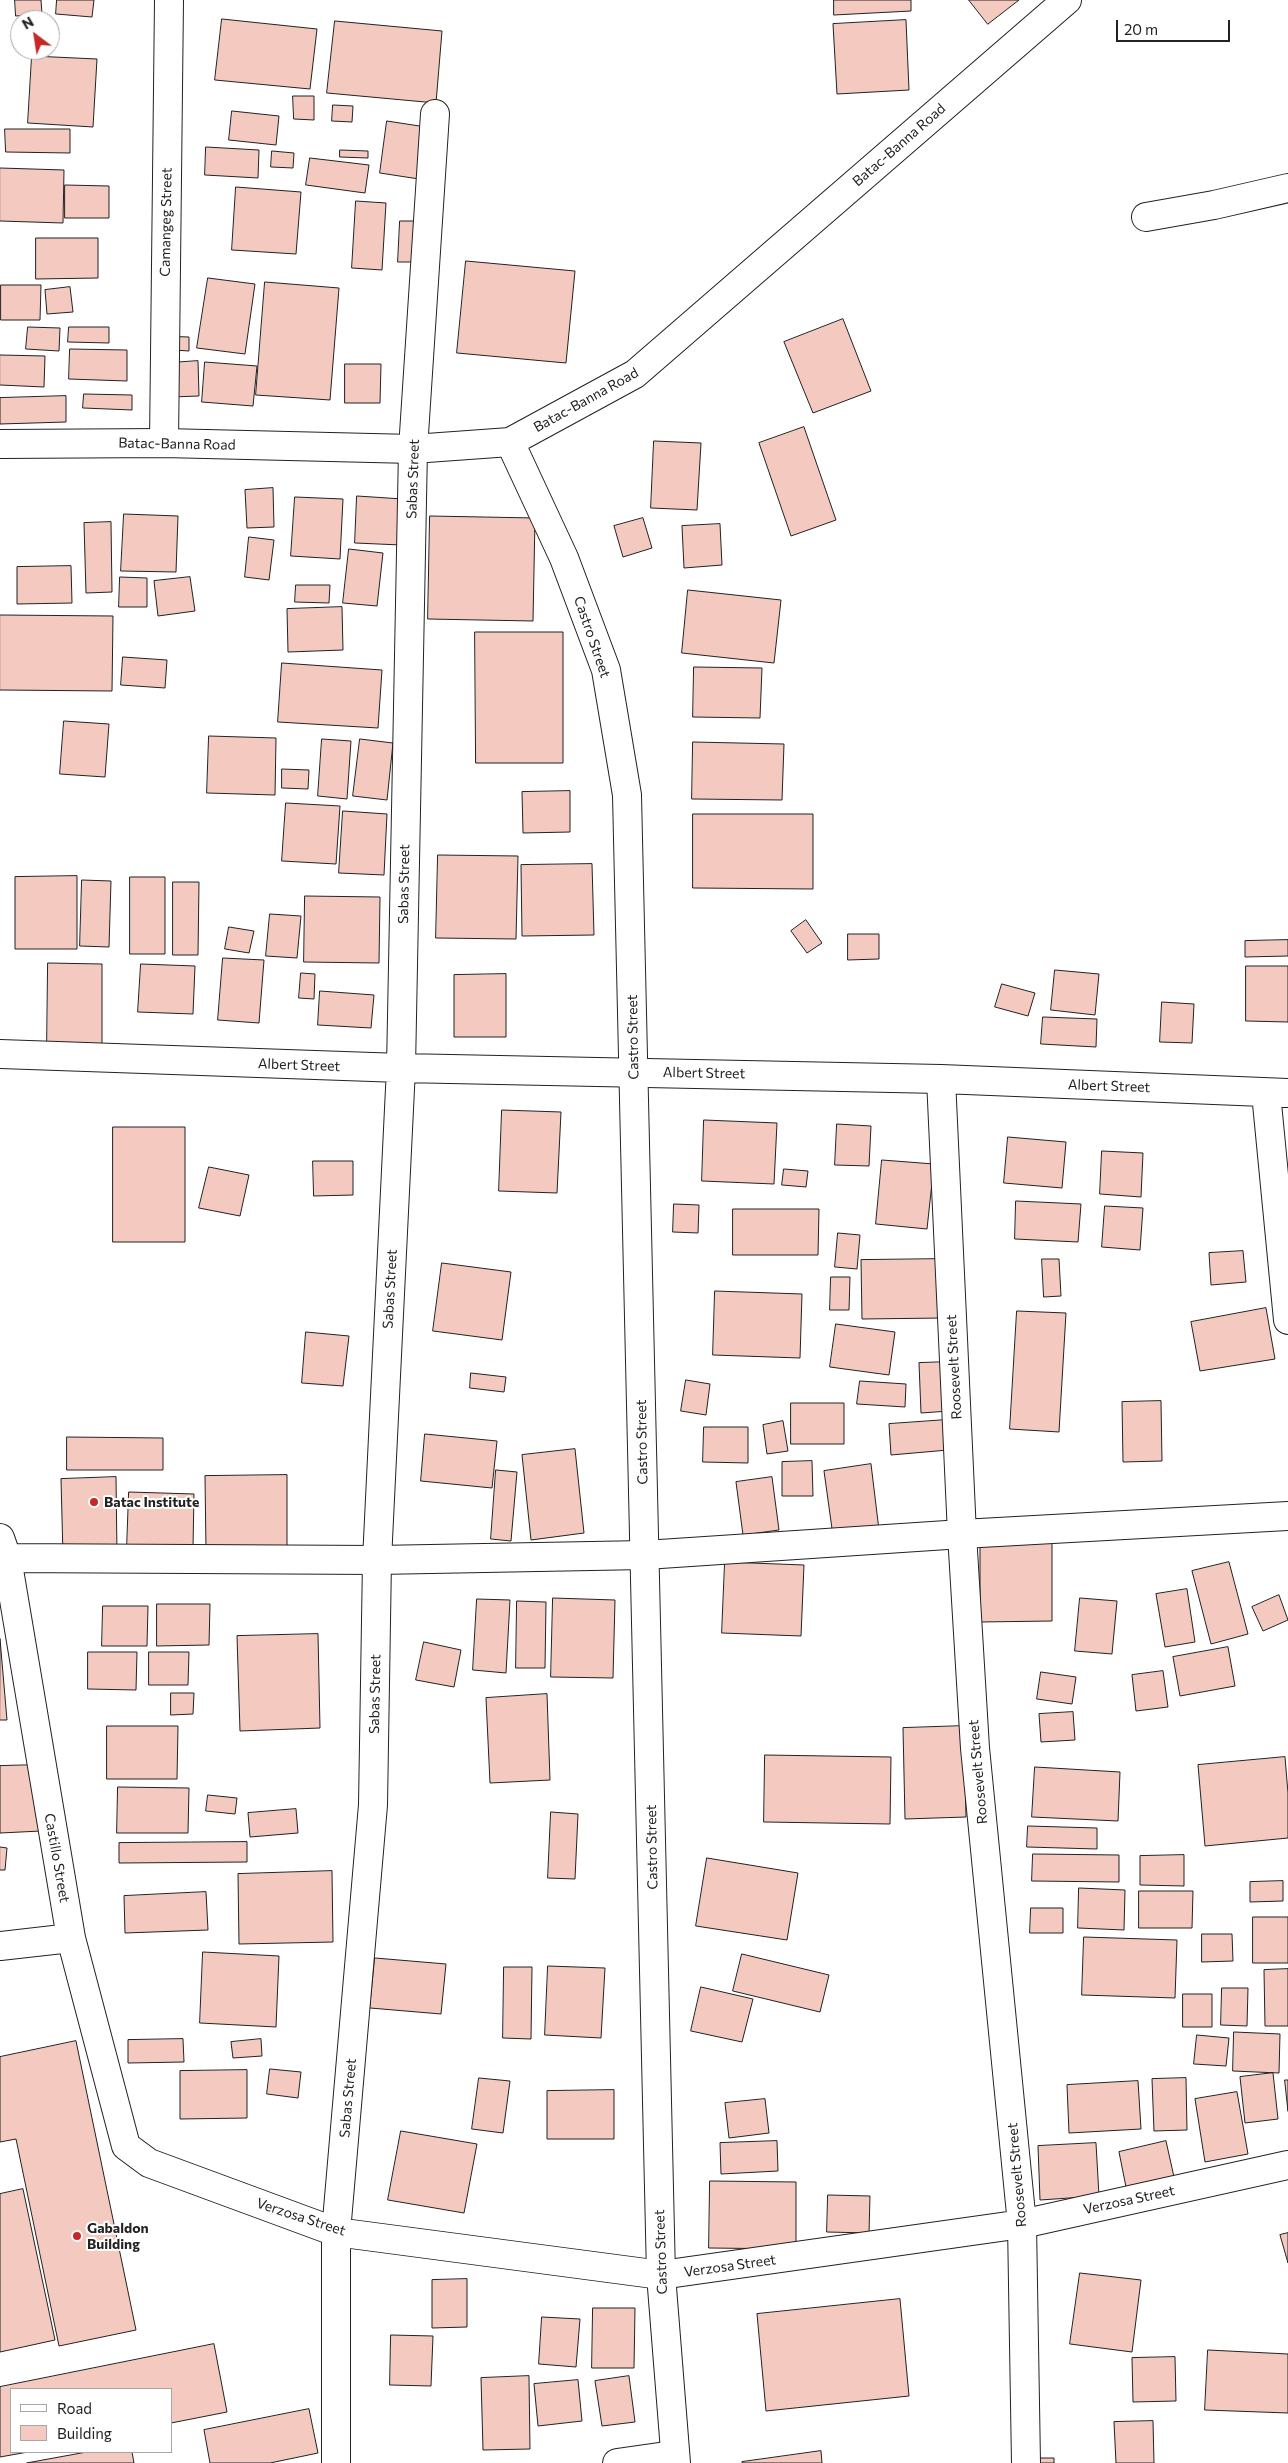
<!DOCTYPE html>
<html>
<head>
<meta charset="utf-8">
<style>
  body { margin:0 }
  #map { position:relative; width:1288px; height:2463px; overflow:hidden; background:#fff; font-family:Commissioner,sans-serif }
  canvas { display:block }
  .legend { position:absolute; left:10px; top:2388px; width:162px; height:65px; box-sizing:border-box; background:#fff; border:1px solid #a7a7a7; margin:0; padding:6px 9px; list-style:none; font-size:15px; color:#222 }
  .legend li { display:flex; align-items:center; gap:10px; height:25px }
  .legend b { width:25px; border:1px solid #a7a7a7 }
  .north { position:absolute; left:10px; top:10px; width:50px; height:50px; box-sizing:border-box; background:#fff; border:1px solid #a7a7a7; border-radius:50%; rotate:329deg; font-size:14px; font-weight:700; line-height:20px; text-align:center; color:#222 }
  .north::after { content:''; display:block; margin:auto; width:18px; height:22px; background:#c62828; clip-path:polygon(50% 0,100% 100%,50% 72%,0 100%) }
  .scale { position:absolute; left:1116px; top:20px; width:114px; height:22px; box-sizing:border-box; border:2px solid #222; border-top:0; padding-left:6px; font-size:15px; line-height:18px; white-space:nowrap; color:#222; -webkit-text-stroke:4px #fff; paint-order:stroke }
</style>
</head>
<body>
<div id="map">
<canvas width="1288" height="2463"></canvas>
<ul class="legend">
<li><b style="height:6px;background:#fff"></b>Road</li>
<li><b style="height:14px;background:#f3c9c0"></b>Building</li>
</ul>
<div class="north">N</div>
<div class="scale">20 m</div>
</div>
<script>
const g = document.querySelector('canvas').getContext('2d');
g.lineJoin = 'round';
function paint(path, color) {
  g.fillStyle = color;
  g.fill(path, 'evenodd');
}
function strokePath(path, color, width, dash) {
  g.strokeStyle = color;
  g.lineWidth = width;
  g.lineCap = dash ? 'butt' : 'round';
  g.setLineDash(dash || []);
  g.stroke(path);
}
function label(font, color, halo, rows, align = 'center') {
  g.font = font + ' Commissioner,sans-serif';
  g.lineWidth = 4;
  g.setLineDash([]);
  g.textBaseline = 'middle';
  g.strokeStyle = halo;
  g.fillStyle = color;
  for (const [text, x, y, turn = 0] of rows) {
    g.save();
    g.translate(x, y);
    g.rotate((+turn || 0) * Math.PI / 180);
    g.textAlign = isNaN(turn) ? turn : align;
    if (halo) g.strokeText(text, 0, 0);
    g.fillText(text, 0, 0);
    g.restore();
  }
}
const building = new Path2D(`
  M15,0H41L42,14L16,16Z
  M57,0H94L92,17L56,14Z
  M834,0H911V11L834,15Z
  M969,0H1019L988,24Z
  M222,19L317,29L310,89L215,80Z
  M906,20L909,90L837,94L833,24Z
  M335,21L442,31L436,103L327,93Z
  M32,56L97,59L93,127L28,123Z
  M293,96H314V120L294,119Z
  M333,105L353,106L352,122L332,121Z
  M232,111L279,116L276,145L229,140Z
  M387,121L426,127L419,179L380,173Z
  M5,129H70V153L6,152Z
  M206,147L259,150L258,178L205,175Z
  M340,150L368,151V158L340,157Z
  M272,151L294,153L293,168L271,167Z
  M310,158L369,165L365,193L306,185Z
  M0,168L64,170L63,223L0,221Z
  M65,185L109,186V218H65Z
  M236,187L301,192L296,254L232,250Z
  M356,201L386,203L382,270L352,268Z
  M400,221H421L420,262H398Z
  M36,238H98V278L36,279Z
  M466,261L575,271L566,363L457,353Z
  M208,278L255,284L245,354L197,348Z
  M265,282L339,288L330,400L256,395Z
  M1,285H41L40,320H1Z
  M70,287L73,312L47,314L45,290Z
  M843,319L871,391L813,413L784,342Z
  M28,327L60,328L59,351L26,349Z
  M69,327H109V343L68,342Z
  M160,336L189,337V351L159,349Z
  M70,349L127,350V381L69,379Z
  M0,355L45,356L44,387L0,385Z
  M198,361L199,396L171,397L170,363Z
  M205,362L257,366L253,406L202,402Z
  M345,364H381L380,403H345Z
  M84,394L132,395V410L83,408Z
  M66,396V422L0,424V398Z
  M804,427L836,520L791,536L759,443Z
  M654,441L701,443L697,510L651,508Z
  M273,488L274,527L247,528L245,490Z
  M357,496L403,499L401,545L355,543Z
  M295,497L343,499L340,559L291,556Z
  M124,514L178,516L176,572L121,571Z
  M430,516L535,518L533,621L428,619Z
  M643,518L652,548L623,557L614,526Z
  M111,522L112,592L86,593L84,523Z
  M720,524L722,565L684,568L682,526Z
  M249,537L274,540L269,580L245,577Z
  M349,549L383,553L377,606L343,603Z
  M71,566L72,603L17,604V567Z
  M120,577L147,578V607H119Z
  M190,577L195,611L158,616L154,581Z
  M296,585H330L329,603L295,602Z
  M688,590L781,600L774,663L682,653Z
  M342,607L343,650L288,652L287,609Z
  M0,615L113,616L112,691L0,690Z
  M475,632H563V763H476Z
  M123,657L167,660L165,688L121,685Z
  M282,663L382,670L378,728L278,722Z
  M694,667L762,668L760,718L693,717Z
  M64,721L109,724L105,777L60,774Z
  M209,736L276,738L275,795L207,793Z
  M322,739L351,741L347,799L318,796Z
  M360,739L393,743L387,800L353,796Z
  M693,742L784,744L782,800L692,799Z
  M282,769L309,770L308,789L282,788Z
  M570,791V832L523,833L522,792Z
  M286,803L340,806L336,864L282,861Z
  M343,811L387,814L384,875L339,873Z
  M693,814H813V889L693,888Z
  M438,855L518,856L516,939L436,938Z
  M592,864L594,935L522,936L521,865Z
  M77,876V949H15V877Z
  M130,877H165V954H130Z
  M82,880L111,881L109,947L80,946Z
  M173,882H199L198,955H173Z
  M305,896L380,897L379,963L304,962Z
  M270,914L301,916L297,958L266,956Z
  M806,920L822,943L807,953L791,931Z
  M229,927L254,931L249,953L225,949Z
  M848,934H879V959L848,960Z
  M1288,940V956L1245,957V941Z
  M223,958L264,960L259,1023L218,1020Z
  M48,963L102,964V1047H47Z
  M141,964L195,966L193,1014L138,1012Z
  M1246,966H1288V1022L1246,1021Z
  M1055,970L1099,974L1095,1015L1051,1010Z
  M301,973L315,974L314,999L299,998Z
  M506,974V1037H454V975Z
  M1002,984L1035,993L1028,1016L995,1007Z
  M320,991L374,995L371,1028L318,1025Z
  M1162,1002L1194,1004L1192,1043L1160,1042Z
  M1043,1017L1097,1019L1096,1047L1041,1044Z
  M502,1110L561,1112L557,1193L499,1191Z
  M704,1120L777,1123L774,1184L702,1181Z
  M837,1124L871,1126L869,1166L835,1165Z
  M113,1127H185V1242H113Z
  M1008,1137L1066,1142L1062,1188L1004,1183Z
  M1102,1151L1143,1153L1141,1197L1100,1194Z
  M882,1160L934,1164L927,1229L876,1224Z
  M313,1161H353V1195L314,1196Z
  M209,1167L249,1175L240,1216L199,1208Z
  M784,1169L808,1171L806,1187L782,1185Z
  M1016,1201L1081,1204L1078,1242L1015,1239Z
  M674,1204L699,1205L698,1233L673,1232Z
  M1105,1206L1143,1208L1140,1250L1102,1247Z
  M733,1209H819L818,1255H733Z
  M838,1233L860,1235L857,1269L835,1267Z
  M1243,1251L1246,1282L1211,1285L1209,1253Z
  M944,1259V1318L862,1319L861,1260Z
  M1042,1259H1059L1061,1296L1044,1297Z
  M442,1263L511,1272L502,1340L433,1331Z
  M831,1277H850L849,1310H830Z
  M715,1291L802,1294L800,1358L713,1355Z
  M1266,1308L1275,1359L1200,1371L1191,1322Z
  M1017,1311L1066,1313L1059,1432L1010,1429Z
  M836,1324L895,1332L889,1375L830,1367Z
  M306,1332L349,1336L343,1386L302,1383Z
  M948,1362L949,1411L921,1413L919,1363Z
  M471,1373L506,1377L504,1392L470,1388Z
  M686,1380L710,1384L706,1415L681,1411Z
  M860,1381L906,1384L905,1407L857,1404Z
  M1161,1401L1162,1461L1123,1462L1122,1402Z
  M791,1403H844V1444H791Z
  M946,1420L948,1450L891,1455L889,1424Z
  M783,1421L788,1451L767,1454L763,1425Z
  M704,1427H748V1463L703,1462Z
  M425,1434L497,1441L492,1488L421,1481Z
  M67,1437L163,1438V1470H67Z
  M575,1449L584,1533L531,1540L522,1455Z
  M812,1461L813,1496H782V1462Z
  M871,1464L879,1530L833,1536L824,1471Z
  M496,1470L517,1472L511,1541L491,1539Z
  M287,1475V1551H206L205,1476Z
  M116,1477L117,1554L63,1556L61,1479Z
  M772,1477L779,1530L743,1535L736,1482Z
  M129,1492L194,1494L193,1548H127Z
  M1052,1539V1621L980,1622V1540Z
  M725,1562L804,1565L801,1636L722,1633Z
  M1229,1562L1248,1634L1211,1644L1192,1571Z
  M1187,1589L1195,1642L1165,1647L1156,1594Z
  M1279,1595L1288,1620L1263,1631L1252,1607Z
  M553,1598L615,1600L613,1678L551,1677Z
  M1080,1598L1117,1601L1112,1654L1075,1651Z
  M477,1599L510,1600L506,1673L473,1670Z
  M517,1601L546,1602L545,1668H516Z
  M157,1604H210L209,1645L157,1646Z
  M103,1606H148L147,1646H102Z
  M318,1634L320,1728L240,1731L237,1636Z
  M0,1639L7,1720H0Z
  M424,1642L461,1650L454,1687L416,1680Z
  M1228,1647L1235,1686L1180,1696L1173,1657Z
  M88,1652H137L136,1690L88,1689Z
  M149,1652H189L188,1685H149Z
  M1163,1671L1168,1707L1136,1711L1132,1675Z
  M1041,1672L1076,1677L1072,1704L1037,1699Z
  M171,1693H194L193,1714L171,1715Z
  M547,1694L550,1780L490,1783L486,1698Z
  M1073,1712L1075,1740L1041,1742L1039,1714Z
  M107,1726H178L177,1779H107Z
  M964,1726L966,1817L905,1819L903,1728Z
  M765,1755L891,1757L890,1824L764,1822Z
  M1285,1757L1288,1793V1838L1205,1846L1198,1765Z
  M39,1765L41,1831L0,1833V1766Z
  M1035,1767L1120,1772L1118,1821L1032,1817Z
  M118,1787L189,1788L188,1833H117Z
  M208,1795L237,1798L235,1814L206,1811Z
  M296,1809L298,1833L250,1837L248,1813Z
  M551,1812L578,1814L575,1879L548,1878Z
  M1028,1826L1097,1828V1849L1027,1847Z
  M247,1842V1862L119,1863V1843Z
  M0,1847L7,1848L5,1870H0Z
  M1033,1854L1119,1855V1882L1032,1881Z
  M1184,1855V1886L1140,1885V1856Z
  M707,1858L798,1873L787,1940L696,1926Z
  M332,1871L333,1942L239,1944L238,1874Z
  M1283,1881V1901L1250,1902V1882Z
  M1079,1888L1125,1890L1124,1930L1078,1928Z
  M1139,1891H1193L1192,1928H1139Z
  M206,1892L208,1930L125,1933L124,1896Z
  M1031,1908H1063V1933H1030Z
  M1253,1917H1288V1963H1253Z
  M1202,1934H1232L1233,1961L1202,1962Z
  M1084,1937L1177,1940L1175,1998L1082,1995Z
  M203,1952L279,1956L276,2027L200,2023Z
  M742,1954L829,1975L820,2012L733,1991Z
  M375,1958L446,1964L441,2014L370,2008Z
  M548,1966L605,1968L601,2038L545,2035Z
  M504,1967H532L531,2039L503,2038Z
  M1288,1969V2026H1265L1264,1970Z
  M701,1987L753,1999L742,2042L691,2031Z
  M1222,1988H1248L1247,2026L1221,2025Z
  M1183,1994H1212V2027H1183Z
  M1234,2032L1280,2034L1279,2073L1233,2071Z
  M1197,2035L1229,2038L1226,2066L1194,2064Z
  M183,2039L184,2062L128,2063V2040Z
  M261,2039L262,2056L233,2058L231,2042Z
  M76,2041L136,2330L59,2346L16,2139L0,2142V2057Z
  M270,2069L301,2072L298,2098L267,2094Z
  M247,2070V2118L180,2119V2071Z
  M1273,2073L1278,2119L1245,2123L1240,2077Z
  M479,2078L510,2081L503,2133L472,2129Z
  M1186,2078L1187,2130L1154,2131L1152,2079Z
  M1285,2080H1288V2111Z
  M1138,2081L1141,2129L1069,2133L1067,2085Z
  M614,2090V2139H547V2091Z
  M1237,2092L1248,2154L1205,2162L1195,2099Z
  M765,2099L769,2133L729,2138L725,2103Z
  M401,2131L477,2144L464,2213L388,2200Z
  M777,2141L778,2171L721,2174L720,2143Z
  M1166,2141L1174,2177L1126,2187L1119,2152Z
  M1096,2143L1099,2196L1040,2200L1038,2146Z
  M710,2181L796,2182V2249L709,2248Z
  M23,2189L55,2340L0,2352V2194Z
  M828,2195L870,2196L869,2233L827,2232Z
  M1288,2233V2263L1280,2235Z
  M1080,2273L1141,2280L1132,2352L1070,2344Z
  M467,2279V2327L432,2328V2280Z
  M900,2299L909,2396L766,2411L757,2314Z
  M593,2308H635L634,2368H592Z
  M542,2317L580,2319L576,2367L539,2364Z
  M391,2335L433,2336L431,2386L390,2385Z
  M214,2344L227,2412L171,2423V2389H11V2452H28L0,2457V2387Z
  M1208,2350L1288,2354V2413L1205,2410Z
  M1175,2357L1176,2401L1133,2402L1132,2358Z
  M529,2376L530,2449L483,2450L481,2378Z
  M629,2376L635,2422L602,2426L595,2381Z
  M578,2380L582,2421L538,2426L534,2384Z
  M309,2409L318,2453L270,2463H210L204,2430Z
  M1153,2421L1154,2463H1116L1114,2422Z
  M821,2451L822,2463H742V2462Z
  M87,2452H132L134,2463H27Z
  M1015,2458H1054V2463H1015Z`);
const minor = new Path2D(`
  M1146,217L1214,205L1288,188
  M164,443L169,0
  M0,1054L401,1068L941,1079L1288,1093
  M941,1079L962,1534L975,1748L1022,2224L1026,2463
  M1266,1093L1288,1320
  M0,1538L7,1558L71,1938L126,2146L149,2163L336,2232L661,2275L1022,2224L1288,2165
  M7,1558L377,1560L645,1555L962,1534L1288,1516
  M0,1946L71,1938
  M336,2463V2232L373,1805L377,1560L401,1068L413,449L435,114
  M617,2463L673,2455`);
const major = new Path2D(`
  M510,442L564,558L606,670L627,795L661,2275L676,2463
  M0,444L164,443L413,449L510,442L635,374L1067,0`);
const markers = [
  [94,1502,5,"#c62828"],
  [77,2236,5,"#c62828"]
];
const streetNames = [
  ["Batac-Banna Road",899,145,-41],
  ["Camangeg Street",166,222,-89],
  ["Batac-Banna Road",586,400,-29],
  ["Batac-Banna Road",177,444,1],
  ["Sabas Street",413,479,-88],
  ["Castro Street",592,637,71],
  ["Sabas Street",404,884,-89],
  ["Castro Street",633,1037,-91],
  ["Albert Street",299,1065,2],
  ["Albert Street",704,1073,1],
  ["Albert Street",1109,1086,2],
  ["Sabas Street",390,1289,-87],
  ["Roosevelt Street",954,1367,-93],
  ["Castro Street",642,1442,-91],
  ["Sabas Street",375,1694,-89],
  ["Roosevelt Street",978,1772,-95],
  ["Castro Street",652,1847,-91],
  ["Castillo Street",57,1858,80],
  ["Sabas Street",348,2098,-85],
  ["Roosevelt Street",1017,2175,-95],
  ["Verzosa Street",1129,2200,-12],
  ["Verzosa Street",301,2217,18],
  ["Castro Street",661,2252,-92],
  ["Verzosa Street",730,2266,-8]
];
const poiNames = [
  ["Batac Institute",104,1502],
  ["Gabaldon",87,2228],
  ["Building",87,2244]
];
paint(building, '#f3c9c0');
strokePath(building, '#222', 1);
strokePath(minor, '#222', 30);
strokePath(major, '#222', 30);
strokePath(minor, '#fff', 28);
strokePath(major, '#fff', 28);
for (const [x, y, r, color] of markers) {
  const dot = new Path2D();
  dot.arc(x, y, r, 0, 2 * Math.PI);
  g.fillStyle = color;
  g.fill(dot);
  strokePath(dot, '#fff', 2);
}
label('14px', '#222', '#fff', streetNames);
label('bold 14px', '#222', '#fff', poiNames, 'left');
</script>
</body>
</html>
